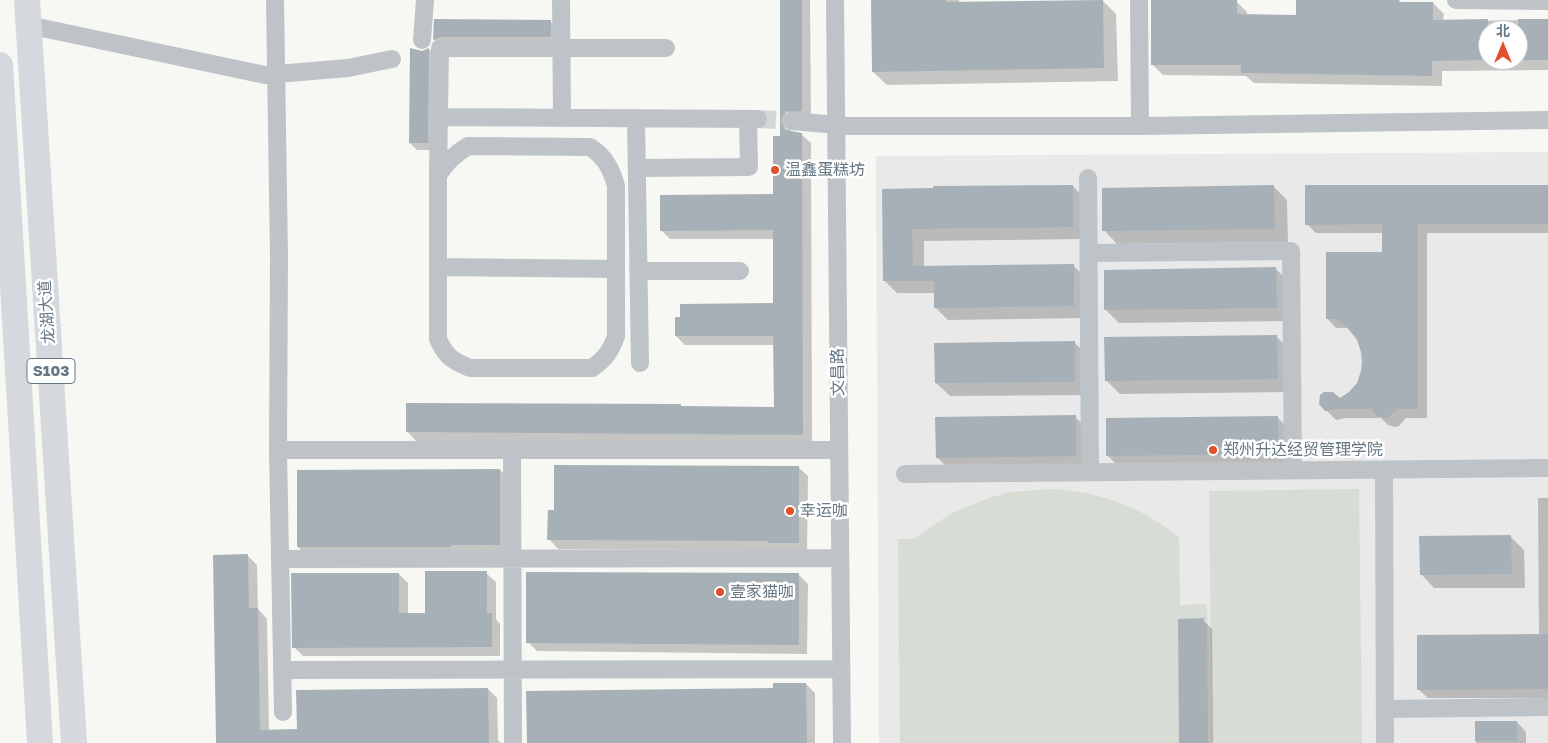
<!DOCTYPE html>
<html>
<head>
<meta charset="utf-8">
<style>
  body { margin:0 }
  #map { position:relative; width:1548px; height:743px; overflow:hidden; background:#f7f7f4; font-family:"Golos Text","Noto Sans SC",sans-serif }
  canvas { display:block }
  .north { position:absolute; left:1478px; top:20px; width:50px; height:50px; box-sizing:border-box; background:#fff; border:1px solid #c2c9ce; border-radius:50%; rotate:0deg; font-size:14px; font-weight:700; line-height:20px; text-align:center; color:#677885 }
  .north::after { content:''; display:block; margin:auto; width:18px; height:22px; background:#e1512b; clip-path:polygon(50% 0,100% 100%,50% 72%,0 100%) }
</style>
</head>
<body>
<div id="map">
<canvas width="1548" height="743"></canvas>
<div class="north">北</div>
</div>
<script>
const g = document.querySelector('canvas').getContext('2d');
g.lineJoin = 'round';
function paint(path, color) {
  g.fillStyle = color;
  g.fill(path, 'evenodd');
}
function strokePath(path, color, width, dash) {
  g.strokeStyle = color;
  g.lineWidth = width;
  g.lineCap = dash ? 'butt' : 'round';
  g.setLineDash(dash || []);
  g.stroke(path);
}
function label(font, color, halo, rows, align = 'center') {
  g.font = font + ' "Golos Text","Noto Sans SC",sans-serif';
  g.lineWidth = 5;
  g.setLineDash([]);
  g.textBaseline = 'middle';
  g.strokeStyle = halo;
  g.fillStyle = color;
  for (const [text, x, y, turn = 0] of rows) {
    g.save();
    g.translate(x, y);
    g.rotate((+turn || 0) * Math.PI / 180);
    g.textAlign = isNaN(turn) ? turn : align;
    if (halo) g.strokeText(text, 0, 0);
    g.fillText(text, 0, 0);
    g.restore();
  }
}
const built = new Path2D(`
  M1548,152V743H879L876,156Z`);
const green = new Path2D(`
  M1053,489C1101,492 1143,507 1179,538L1180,605L1207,604L1208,743H900L898,539H914L950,514L989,498L1010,492Z
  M1359,489L1362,743H1212L1209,491Z`);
const shadow = new Path2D(`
  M781,0H810L811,120L792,125L790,130V132L801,134L811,143L812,443L416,441L407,431L682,407L775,408V345H685L676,336L774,305V239H670L661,230L774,196L781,138Z
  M872,0H959V3L1103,1L1116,14L1118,81L887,85L873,72Z
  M1152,0L1236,1L1247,12V16H1297V0H1399L1402,3H1433L1444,14L1443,21L1548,20V70L1442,71V86L1254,83L1246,76L1163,75L1152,64ZM1488,30H1518V60H1488Z
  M435,20L550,21L557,28V44L441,46L434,39Z
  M429,49L436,56L434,150H417L410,143L422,52Z
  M1073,186L1085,199V239L924,241V267L1073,265L1086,278V318L948,320L935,307V293H897L885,281L884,191Z
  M1548,186V233H1427V418H1406L1399,426L1395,427L1388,425L1381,418H1346L1336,420L1320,404L1340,399L1350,393L1358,383L1363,371L1362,352L1358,340L1352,332L1347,328H1336L1327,318L1383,253V233H1316L1307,224Z
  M1274,187L1287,200L1288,242L1117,244L1104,230Z
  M1276,269L1289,282L1290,321L1119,323L1106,310Z
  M1276,336L1290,350L1291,392L1120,394L1106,380Z
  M1074,342L1088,356V395L950,396L936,383Z
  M1075,417L1089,430V469L951,471L937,457Z
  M1277,417L1291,431L1292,467L1121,469L1107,455Z
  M798,467L808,476L807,552L776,550L558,549L549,539L555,511Z
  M500,470L509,479V554L307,556L298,547Z
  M1538,498H1548V698H1428L1418,689L1539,635Z
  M1511,537L1524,550L1525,588H1434L1421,574Z
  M248,556L257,565L258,609L267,619L269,731L298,730L488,689L497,698L498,740L501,743H217Z
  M486,573L496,582V619L500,624V656H303L294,647L399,574L408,583V615H426Z
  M798,574L808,584L807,654L537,651L528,642Z
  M1203,620L1212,629L1213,743H1180Z
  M806,684L815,693V743H528L774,689Z
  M1476,722H1517L1526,732V743H1476Z`);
const building = new Path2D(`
  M780,0H802V111L787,112L783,115L781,121L783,126L786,130L802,133L803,435L406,432V403L681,404V406L774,407L773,336H675V317H680V304L773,303V230L660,231V195L773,194V136H780Z
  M871,0H946V2L1103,0L1104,68L872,72Z
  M1151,0H1237V14L1296,15V0H1399V2H1433V20L1488,19V60L1432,61V76L1241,73V65H1151Z
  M434,19L551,20V37H440L433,40Z
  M1518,19H1548V60H1518Z
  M410,48L422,51L429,48L428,143H409Z
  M1073,185V227L912,229L913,266L1074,264V306L934,308V281H883L882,189L933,188V186Z
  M1274,185L1275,229L1102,231V188Z
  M1305,185H1548V224H1418V409H1397L1389,417L1385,418L1377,416L1371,409H1336L1325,411L1319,404L1320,395L1324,392H1333L1340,398L1349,392L1357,383L1361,371L1362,362L1361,352L1357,340L1347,327L1336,319H1326V252H1382V224L1305,225Z
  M1276,267L1277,308L1104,310V270Z
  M1277,335L1278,379L1105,381L1104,337Z
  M1075,341V382L935,383L934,343Z
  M1076,415V456L936,458L935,417Z
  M1278,416V454L1106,456V418Z
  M554,465L799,466V543H768V541L547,540L548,510H554Z
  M500,469V545H451V547H297V470Z
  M1511,535L1512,574L1420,575L1419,536Z
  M248,554L249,608H258L260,730L297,729L296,690L488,688L489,743H216L213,555Z
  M425,571H487V613H492V647L292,648L291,573H399V613H425Z
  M526,572L799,573V645L526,643Z
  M1204,618L1205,743H1179L1178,619Z
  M1548,634V689L1417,690V635Z
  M773,683H806L807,743H527L526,691L773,688Z
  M1475,721H1517V741H1475Z`);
const minorTunnel = new Path2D(`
  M758,119L792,121`);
const minor = new Path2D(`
  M275,0L279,256L278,450L283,712
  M561,0L562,118
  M835,0L842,743
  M1139,0L1140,126
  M1456,0L1548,1
  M28,25L265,75L348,68L392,59
  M422,40L425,0
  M439,117L758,119
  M636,119L640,363
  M792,121L826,124
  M836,126H1140L1548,120
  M468,146L590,147C605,157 611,168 616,186V336C611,351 605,359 592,368H470C453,361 446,357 438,339V175C446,162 455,154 468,146Z
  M637,168L749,167L748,119
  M438,175L440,48H666
  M1088,178L1090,472
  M1089,253L1291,251L1293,470
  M438,267L616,269
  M638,271H740
  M278,450H839
  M512,450L513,743
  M1384,470L1385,743
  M905,474L1548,468
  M280,559L840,558
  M282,670L841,669
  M1385,709L1548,707`);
const highway = new Path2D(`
  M27,0L74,743
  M0,65L40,743`);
const markers = [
  [775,170,5,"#e1512b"],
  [1213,450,5,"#e1512b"],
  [790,511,5,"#e1512b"],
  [720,592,5,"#e1512b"]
];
const shields = [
  [51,371,48]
];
const shieldNames = [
  ["S103",51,371]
];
const poiNames = [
  ["温鑫蛋糕坊",785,170],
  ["郑州升达经贸管理学院",1223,450],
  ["幸运咖",800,511],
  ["壹家猫咖",730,592]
];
const streetNames = [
  ["龙湖大道",47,312,-94],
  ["文昌路",838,372,-91]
];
paint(built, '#e8e9e8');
paint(green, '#d7dcd4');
paint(shadow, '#0003');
paint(building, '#a7b0b6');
strokePath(minorTunnel, '#d3d7d8', 18, [18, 9]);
strokePath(minor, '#bec3c7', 18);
strokePath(highway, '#d5d9dd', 26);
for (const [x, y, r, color] of markers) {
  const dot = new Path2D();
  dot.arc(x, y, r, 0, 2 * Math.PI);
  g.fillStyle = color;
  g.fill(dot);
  strokePath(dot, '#fff', 2);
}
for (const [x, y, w] of shields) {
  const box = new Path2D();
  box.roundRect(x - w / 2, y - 12.5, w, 25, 4);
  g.fillStyle = '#fff';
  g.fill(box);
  strokePath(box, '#677885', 1);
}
label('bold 15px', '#677885', null, shieldNames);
label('16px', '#677885', '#fff', poiNames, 'left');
label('16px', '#677885', '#fff', streetNames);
</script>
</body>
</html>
